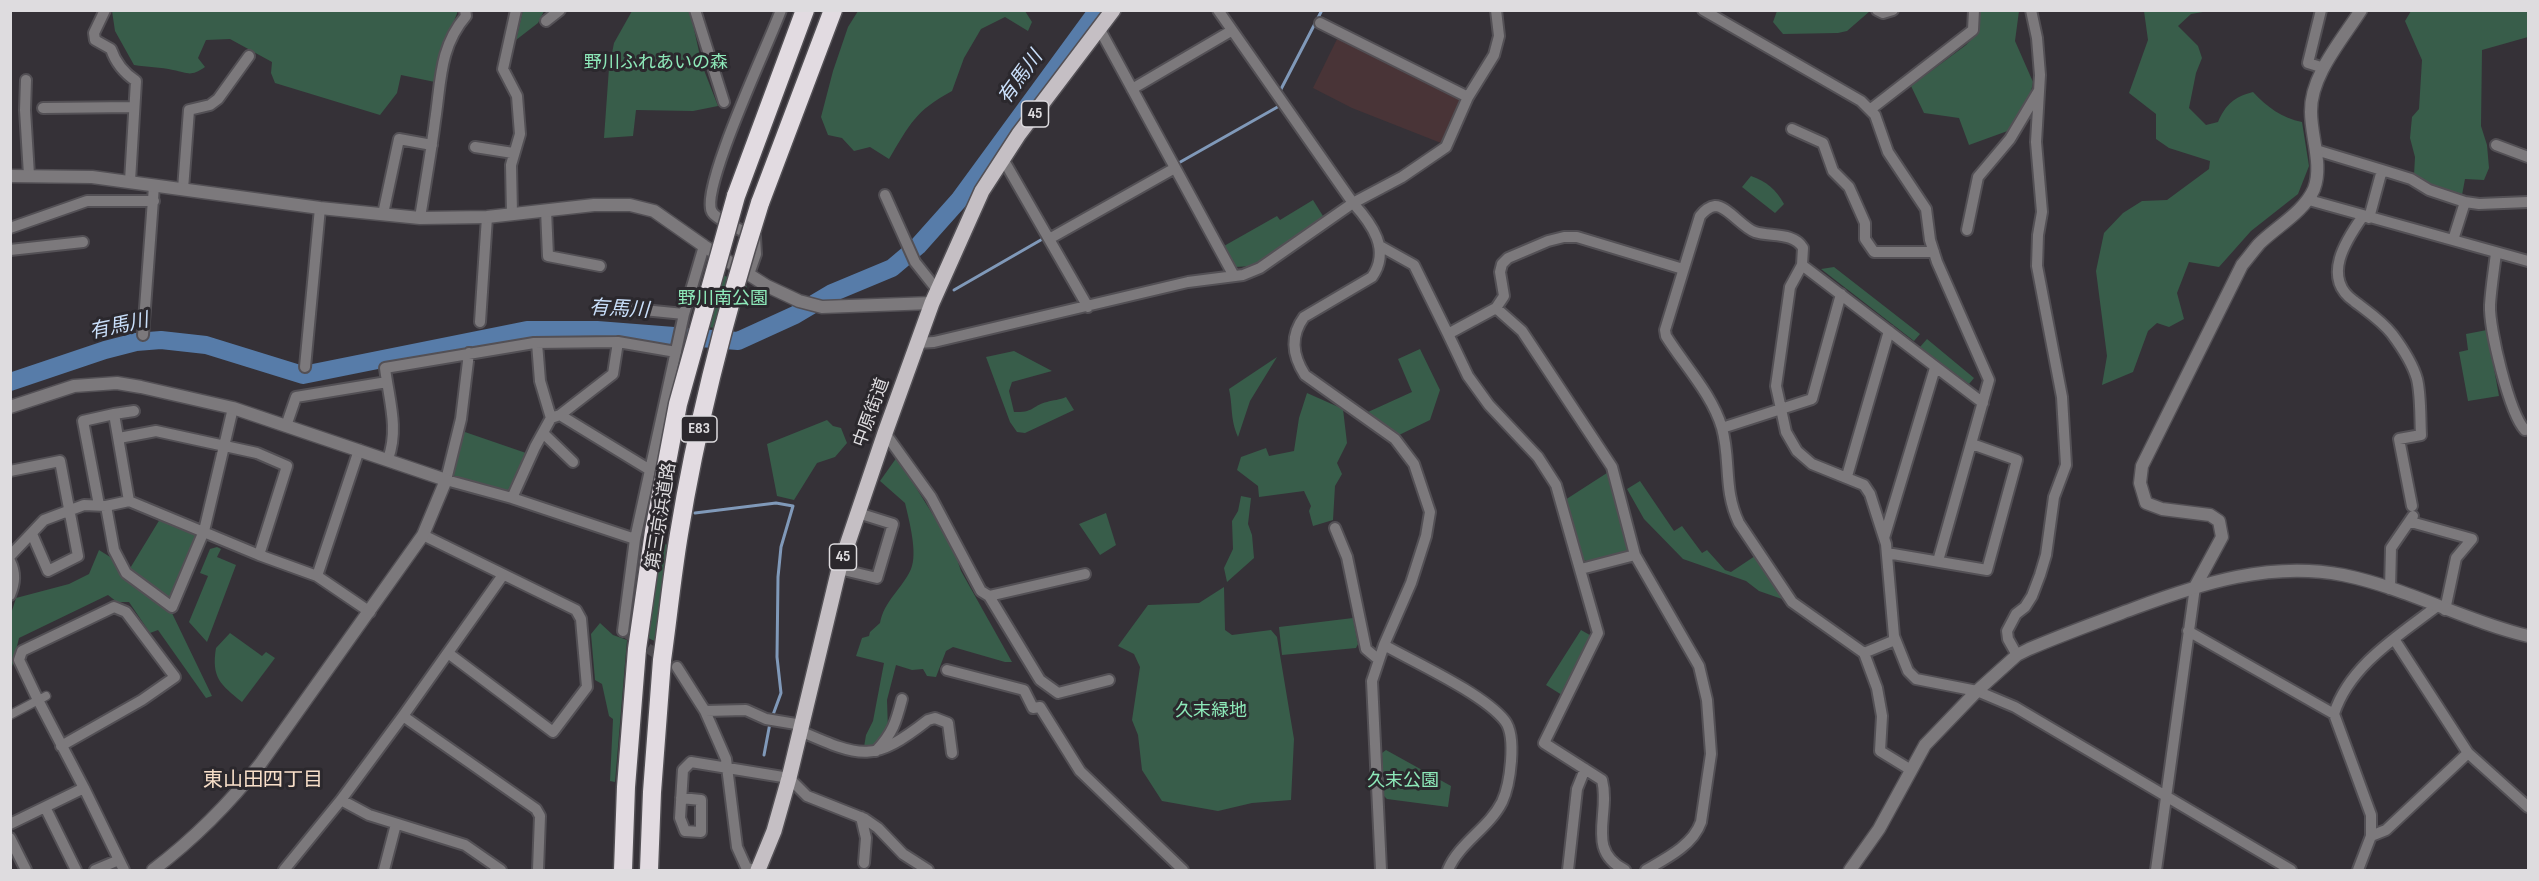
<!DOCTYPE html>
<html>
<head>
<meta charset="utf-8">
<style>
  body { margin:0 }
  #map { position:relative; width:2539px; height:881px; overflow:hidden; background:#353137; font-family:"Sofia Sans Condensed",sans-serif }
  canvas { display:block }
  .frame { position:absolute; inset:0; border:12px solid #dedcdf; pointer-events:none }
</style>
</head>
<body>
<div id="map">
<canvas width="2539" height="881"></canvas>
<div class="frame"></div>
</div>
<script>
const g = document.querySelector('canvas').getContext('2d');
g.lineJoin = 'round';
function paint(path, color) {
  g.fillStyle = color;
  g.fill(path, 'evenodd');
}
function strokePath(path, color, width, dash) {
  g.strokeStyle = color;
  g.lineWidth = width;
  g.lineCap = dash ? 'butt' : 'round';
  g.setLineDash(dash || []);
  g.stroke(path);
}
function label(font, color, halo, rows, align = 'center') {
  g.font = font + ' "Sofia Sans Condensed","Noto Sans JP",sans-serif';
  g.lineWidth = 6;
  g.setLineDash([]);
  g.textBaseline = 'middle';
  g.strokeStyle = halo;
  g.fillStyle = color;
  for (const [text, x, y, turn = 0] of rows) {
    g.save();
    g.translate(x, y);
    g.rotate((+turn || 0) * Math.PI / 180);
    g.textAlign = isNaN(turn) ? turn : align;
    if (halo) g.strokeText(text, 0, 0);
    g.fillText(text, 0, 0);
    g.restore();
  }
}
const education = new Path2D(`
  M1339,35L1463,98L1446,138L1441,143L1352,108L1313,88Z`);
const green = new Path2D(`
  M523,10L544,11L538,23L516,40Z
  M112,11H458L441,53L435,82L401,75L397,93L380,115L275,83L271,73L272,62L230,39L206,40L198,58L205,67C190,77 189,73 173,70C161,67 147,67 134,65L115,31Z
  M632,11H690L702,65L718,106L693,111L636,110L633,136L604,138L609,68L614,43Z
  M858,11H1025L1032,22L1028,31L1005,17L981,29L964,58L952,91C915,111 910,124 889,159L870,147L854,151L842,138L828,135L821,117L833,71L848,27Z
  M1870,11L1847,31L1838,33L1783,34L1773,22L1777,11Z
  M1979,11H2019L2015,41L2033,82L2031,92L2013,129L1969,145L1959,118L1924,113L1911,86L1966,45L1980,30Z
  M2144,11H2209L2191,14L2178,26L2198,46L2202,58L2196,73L2189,108L2206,125L2218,122C2226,104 2234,97 2253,92C2267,107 2282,118 2302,122L2309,166L2298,194L2251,231L2219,267L2189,262L2177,293L2184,319L2169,327L2157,323L2148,331L2133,372L2102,385L2107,356L2096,271L2104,233L2123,213L2142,201L2167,200L2209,169L2210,161L2169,148L2156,139V114L2129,93L2148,40Z
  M2411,11H2528V37L2482,50L2481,126L2487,145L2489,168L2484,180L2465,179L2462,195L2450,194L2414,175L2415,157L2410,138L2412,117L2419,109L2422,60L2405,21Z
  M1751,176C1767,182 1776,189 1784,204L1775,213L1742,187Z
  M1313,200L1323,216L1268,258L1252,266L1235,267L1224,246L1277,216L1280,220Z
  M1834,267L1920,334L1914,341L1821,269Z
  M710,269L747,286L733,331L696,325Z
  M2487,330L2499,396L2468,401L2459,352L2468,350L2466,334Z
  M1927,339L1974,378L1969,384L1920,347Z
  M1420,349L1440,390L1430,420L1399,435L1368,412L1412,392L1398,359Z
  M1014,351L1052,371L1012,382L1009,391L1014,412C1034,413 1033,405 1047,402C1053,400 1060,400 1066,397L1074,410L1025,433L1017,432L1010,422L986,357Z
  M1277,357L1250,401L1238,437C1230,418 1233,408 1229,389Z
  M1307,393L1343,409L1347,443L1337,463L1342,474L1335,486L1333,520L1313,526L1309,511L1311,506L1304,491L1259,497L1258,486L1237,470L1241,457L1266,448L1269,456L1294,451L1299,418Z
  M827,420L833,426L841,428L847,443L835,457L817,463L794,500L777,496L767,444Z
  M462,431L526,453L508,493L451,475Z
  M897,457L953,547L961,571L1012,662H1005L953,647L946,651L936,677L927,676L923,669L912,670L896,665L887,700L888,730L876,746L864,747L866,735L873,721L884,663L856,656L862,638L869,636L870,632L880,623C884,601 902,589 911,569C918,553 909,520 905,503L880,481Z
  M1610,471L1630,547L1628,551L1592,562L1582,560L1565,500Z
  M1640,481L1674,531L1682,526L1702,553L1707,550L1725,570L1731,572L1755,556L1769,575L1782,599L1759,591L1746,581L1683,559L1644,519L1627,489Z
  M1241,496L1251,498L1248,524L1252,535L1254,558L1227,582L1224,568L1233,549L1232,521L1238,511Z
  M1106,513L1116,545L1100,555L1079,524Z
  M160,519L199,533L170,602L129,570Z
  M662,544L686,546L671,649L636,632L654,589Z
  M217,547L221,549L217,557L236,565L207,642L189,622L208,576L200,573L210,549Z
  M99,550L115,560L170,609L212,696L206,698L158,630L150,633L129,602H117L108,595L19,638L11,671L10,617L16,598L69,584L89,574Z
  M1224,587L1225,630L1232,635L1271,630L1277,637L1294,739L1291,800L1252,803L1218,811L1162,801L1142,770L1138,735L1132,720L1140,667L1134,654L1118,646L1148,605L1199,603Z
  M1353,618L1358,644L1356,648L1282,655L1279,627Z
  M600,623L613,635L627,640L615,782L610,781L613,719L609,716L602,684L595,680L591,634Z
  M1581,630L1595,638L1562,695L1546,685Z
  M230,633L262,656L266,652L275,658L242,702C221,685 211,678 216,648Z
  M1386,750L1451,786L1448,807L1387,799L1384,796L1382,753Z`);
const stream = new Path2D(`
  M1279,93L1322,10
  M1175,165L1281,105
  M954,290L1046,237
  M695,513L776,503L793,506L781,547L778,577L777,657L781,693L770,723L764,755`);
const river = new Path2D(`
  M10,382L105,350L136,342L161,340L206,345L303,375L527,330H597L738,341L795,315L832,293L892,268L918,246L959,200L1098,10`);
const minorTunnel = new Path2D(`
  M623,631L665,660`);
const pedestrian = new Path2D(`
  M10,715L46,696`);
const minor = new Path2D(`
  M105,10L94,33L95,40L111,49C116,64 124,73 136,81L130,181
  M695,10L724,102
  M1218,10L1353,203C1372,224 1391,250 1372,277L1304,317C1290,336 1292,355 1305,375L1395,439L1414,464L1430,512L1426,536L1411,583L1384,645L1372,681L1381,870
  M1703,10L1861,101L1875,115L1888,152L1926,209L1930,240L1937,262L1989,380L1938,561
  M1877,10L1883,13L1893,10
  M2321,10L2308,63L2324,68
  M546,21L560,10
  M1320,23L1468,97
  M1099,28L1234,276
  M26,80L25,110L29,175
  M1132,89L1231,31
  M43,108L134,107
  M1871,109L1973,30L1974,10
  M1792,129L1823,143L1833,171L1849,187L1865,223V239L1874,252H1934
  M2496,145L2528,157
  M475,147L513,153
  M2316,150L2382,170L2369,218
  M1003,159L1088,307
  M2382,170L2411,179L2429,190L2465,202
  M183,189L189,110L210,105L218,99L249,56
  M885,195L915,262L938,291
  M2309,200L2528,261
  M546,210L548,256L600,266
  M383,214L399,139L432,145
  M512,214L511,165L520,134L517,96L503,69L516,10
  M2363,216C2346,240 2321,278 2354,301C2368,312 2381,320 2392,334C2401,346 2413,365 2417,379C2421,396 2420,417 2421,435L2399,439L2412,506
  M420,218C425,186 431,153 435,121C441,83 439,47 466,16L465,10
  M10,228L87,201H154
  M1967,230L1978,177L2010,139L2038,92
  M1049,239L1175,168
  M2453,240L2465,202L2479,204L2528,202
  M1380,246L1414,265L1448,334L1496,308L1504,296L1500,272L1502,264L1508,258L1548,241L1564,237H1577L1683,269
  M10,250L83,242
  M2496,253C2494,270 2491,288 2490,305C2489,328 2509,413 2525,430
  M1802,265L1983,403
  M749,274L756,254L755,237C745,232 717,220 712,212C699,190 770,41 781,10
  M1496,308L1522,331L1612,467L1635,555L1699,666L1707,700L1711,754L1701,822C1693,845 1667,858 1646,870
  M633,309L684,314
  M480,322L487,217
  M1448,334L1468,376L1489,405L1538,457L1556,485L1598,633L1544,743L1602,780C1611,814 1585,850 1625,870
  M143,335L154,186
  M537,343L540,381L551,418
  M918,343L934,342L1188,282L1243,275L1260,268L1353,203L1402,177L1446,147L1468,97L1494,55L1499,36L1496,10
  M469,353L461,419L446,480L512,498L635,539
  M305,367L320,208
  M114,414L134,411
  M560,415L650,470
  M286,426L296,397L387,382
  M1722,428L1812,399L1841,294
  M543,433L573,462
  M885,433L931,497L981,591L989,596L1040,680L1058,693L1109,680
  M119,438L156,431L257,453L287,466L259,555
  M388,459C399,429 389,400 385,368L534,343L618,342L676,352
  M10,471L60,461L78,556L48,571L32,534
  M1847,476L1889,331
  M512,498L535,447L551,418L560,415L613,374L618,342
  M99,505L83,421L114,414L129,501
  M106,506L114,550L126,573L172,607L204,531L233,408
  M2411,522L2472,539L2456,558L2445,610
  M1335,528L1347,557L1366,649L1379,660
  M423,535L576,610L581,619L587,687L553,732L448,653
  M1884,538L1935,368
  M1887,553L1987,570L2017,460L1972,444
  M10,556L44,520L84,505L106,506L129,501L259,555L317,576L370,612
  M10,561C16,573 15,583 10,595
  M839,569L877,578L893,524L858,513
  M1581,569L1635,555
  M317,576L359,450
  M2390,589L2391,548L2413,516
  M989,596L1085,574
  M623,631L635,539L684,314L704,246
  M2188,631L2334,714
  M2394,639L2468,753L2528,807
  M1384,645C1416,663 1484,694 1505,721C1517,737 1510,785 1502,802C1489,828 1459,843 1448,870
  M1864,653L1895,640
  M2017,655L2008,639L2007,631L2016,614L2025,607L2032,596L2040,575L2046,555L2054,497L2066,465L2062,397L2037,266L2038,235L2042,212L2036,142L2040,75L2037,38L2031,10
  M677,667L705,711L726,759L737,847L746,867L753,870
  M947,670L1024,690L1033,708L1040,707L1080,771L1183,870
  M705,711L746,710L766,719L802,725
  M403,716L536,809L540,816L538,870
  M800,731C862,758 873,763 928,720L935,718L948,723L952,753
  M61,746L142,700L175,677L126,612L114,607L22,651L19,660L38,700L84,788
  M876,751C893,733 896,722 902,699
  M1911,770L1880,751L1882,716L1877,688L1864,653L1792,602L1739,523C1723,490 1731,460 1722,428C1712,394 1684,365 1666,336L1665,330L1700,216C1704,211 1708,207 1715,206C1726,205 1743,228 1755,232C1770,237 1794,232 1803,248L1802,265L1790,287L1776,386L1786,432L1797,451L1812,464L1864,485L1870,494L1886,544L1894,636L1908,671L1916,679L1977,691L2015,707L2291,870
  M681,798L701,800V832L685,831L680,818L683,770L691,762L789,778L807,796L865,819L878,828L903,854L928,870
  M341,800L369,815L465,845L501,870
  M45,807L76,870
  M861,817L866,838L864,863
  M10,824L84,788L124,870
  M2371,836L2386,830L2468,753
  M10,838L26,870
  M95,870L119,860
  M284,870L341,800L403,716L503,575
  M384,870L396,824
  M1568,870L1577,789L1585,769
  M2156,870L2195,587
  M2358,870L2371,836V815L2334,714C2349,666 2398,636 2436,607`);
const tertiary = new Path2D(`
  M10,176L92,177L320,208L420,218L487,217L594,205H630L654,211L704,246L767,286L799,301L822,307L932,303
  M10,407L74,386L117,383L141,387L233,408L446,480L423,535L261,763C229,804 194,839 153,870
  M2195,587L2222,537L2219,521L2210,515L2162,509L2146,503L2140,483L2142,466L2242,265C2248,258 2253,251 2259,244C2276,227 2304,212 2314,189C2323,165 2311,137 2311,112C2310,76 2342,40 2361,10
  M1850,870L1879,829L1925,745L1977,691L2017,655L2029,649C2064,634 2100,621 2135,608C2202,583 2271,561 2343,575C2407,588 2465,621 2528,636`);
const primary = new Path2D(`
  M758,870L774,831L789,778L839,569L885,433L932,303L982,191L1019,134L1113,10`);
const motorway = new Path2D(`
  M736,196L805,10
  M760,203L833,10
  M623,870L626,787L637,649
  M649,870L652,792L662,660`);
const motorwayBridge = new Path2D(`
  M637,649L654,531L678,404L736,196
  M662,660C668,618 672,576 679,534C697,422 726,311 760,203`);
const shields = [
  [1035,114,27],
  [699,429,36],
  [843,557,27]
];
const shieldNames = [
  ["45",1035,114],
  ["E83",699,429],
  ["45",843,557]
];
const parkNames = [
  ["野川ふれあいの森",656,63],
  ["野川南公園",723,299],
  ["久末緑地",1211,711],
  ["久末公園",1403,781]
];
const streetNames = [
  ["中原街道",872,413,-70],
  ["第三京浜道路",662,516,-81]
];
const waterNames = [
  ["有馬川",1021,78,-54],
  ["有馬川",619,310,3],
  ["有馬川",119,327,-12]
];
const neighbourhoodNames = [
  ["東山田四丁目",263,781]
];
paint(education, '#493437');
paint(green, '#385d4a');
strokePath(stream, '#8099b9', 3);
strokePath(river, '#577ca9', 18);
strokePath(minorTunnel, '#4e4b50', 10, [10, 5]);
strokePath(pedestrian, '#535055', 11);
strokePath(minor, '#535055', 14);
strokePath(tertiary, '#535055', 15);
strokePath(primary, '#535055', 18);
strokePath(motorway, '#535055', 21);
strokePath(pedestrian, '#7c797c', 8);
strokePath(minor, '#7c797c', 10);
strokePath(tertiary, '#7c797c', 12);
strokePath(primary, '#c5bfc4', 15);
strokePath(motorway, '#e2dbe1', 18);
strokePath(motorwayBridge, '#535055', 21, []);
strokePath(motorwayBridge, '#e2dbe1', 18);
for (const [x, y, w] of shields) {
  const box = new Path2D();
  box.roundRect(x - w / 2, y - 13, w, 26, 4.5);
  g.fillStyle = '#2b282d';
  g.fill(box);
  strokePath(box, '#dedcdf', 1.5);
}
label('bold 16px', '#dedcdf', null, shieldNames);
label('18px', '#8de9b9', '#2b282d', parkNames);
label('18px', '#dedcdf', '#2b282d', streetNames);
label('italic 20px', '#c9dffa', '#2b282d', waterNames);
label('20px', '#f8dfc9', '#2b282d', neighbourhoodNames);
</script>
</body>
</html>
